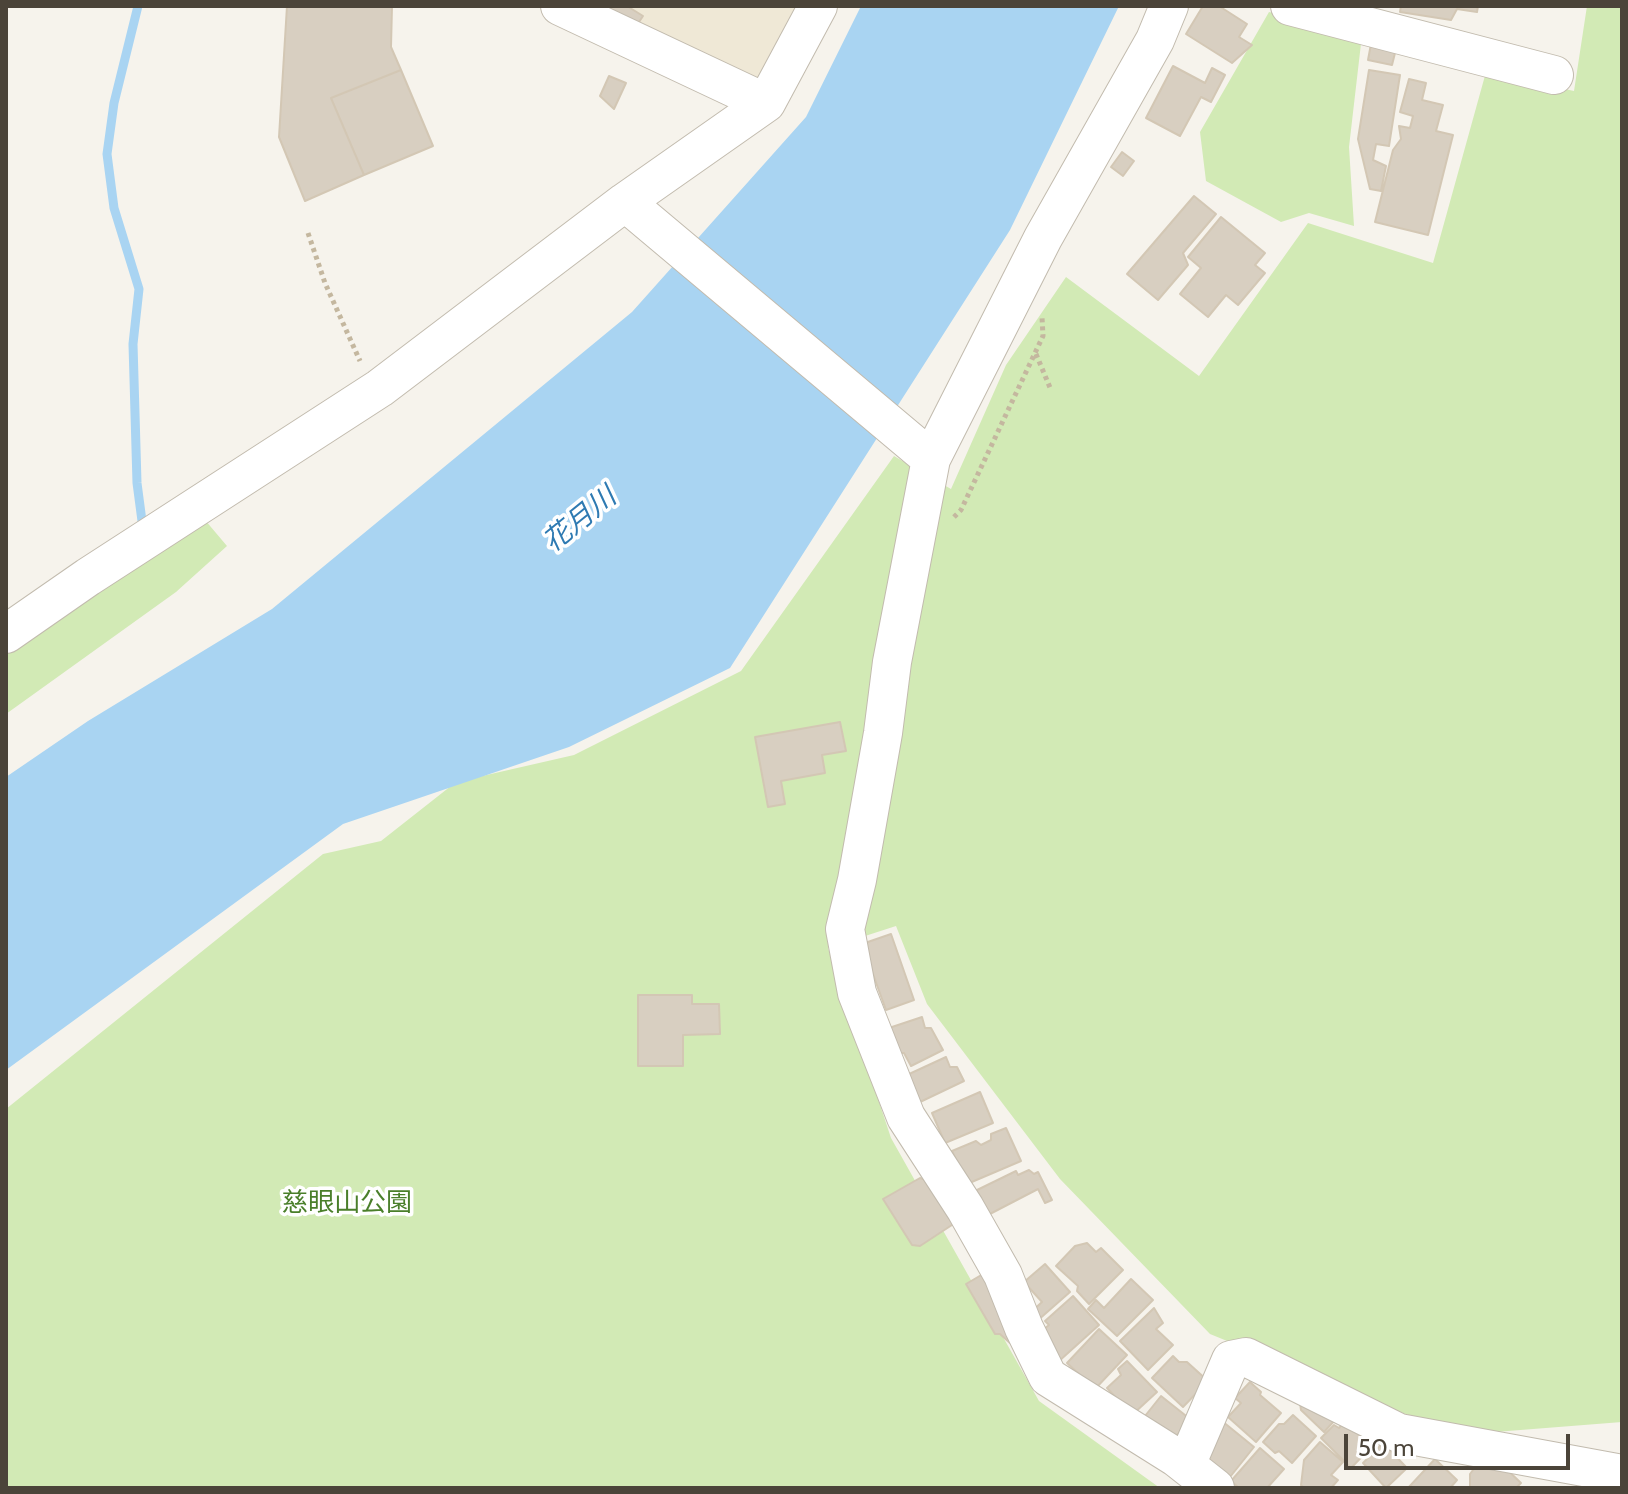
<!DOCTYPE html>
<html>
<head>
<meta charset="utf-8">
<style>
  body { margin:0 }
  #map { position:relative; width:1628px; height:1494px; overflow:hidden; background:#f6f3ec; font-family:Cabin,sans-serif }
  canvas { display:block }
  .frame { position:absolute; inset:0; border:8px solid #4b4439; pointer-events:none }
  .scale { position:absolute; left:1344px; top:1434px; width:226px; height:36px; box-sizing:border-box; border:4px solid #4b4439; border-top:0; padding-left:10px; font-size:24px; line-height:28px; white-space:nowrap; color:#4b4439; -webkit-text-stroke:6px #fff; paint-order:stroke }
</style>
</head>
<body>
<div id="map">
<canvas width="1628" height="1494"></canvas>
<div class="frame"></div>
<div class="scale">50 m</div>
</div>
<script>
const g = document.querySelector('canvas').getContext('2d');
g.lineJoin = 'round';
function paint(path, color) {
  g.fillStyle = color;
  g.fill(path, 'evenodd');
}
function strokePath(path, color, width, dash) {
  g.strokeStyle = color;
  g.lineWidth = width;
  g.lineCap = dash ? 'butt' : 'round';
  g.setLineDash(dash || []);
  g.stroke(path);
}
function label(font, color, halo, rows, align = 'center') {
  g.font = font + ' Cabin,"Noto Sans JP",sans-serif';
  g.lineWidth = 7;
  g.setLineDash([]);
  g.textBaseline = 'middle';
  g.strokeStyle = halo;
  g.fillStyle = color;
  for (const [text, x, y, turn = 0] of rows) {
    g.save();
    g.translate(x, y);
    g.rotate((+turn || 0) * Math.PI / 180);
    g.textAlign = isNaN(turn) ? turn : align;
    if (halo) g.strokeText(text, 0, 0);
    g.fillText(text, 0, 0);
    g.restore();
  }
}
const education = new Path2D(`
  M595,6H806L760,89Z`);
const green = new Path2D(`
  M1587,6H1622V1422L1457,1435L1210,1334L1060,1179L927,1004L896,926L828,948L891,1138L1039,1401L1160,1488H6V1109L323,854L381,841L456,782L574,755L741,671L894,456L951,489L1006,365L1066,277L1199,376L1308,223L1433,263L1486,72L1574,91Z
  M1269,12L1362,35L1349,147L1354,226L1309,213L1281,222L1206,181L1200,132Z
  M205,520L227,546L176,592L6,714V644Z`);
const water = new Path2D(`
  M861,6H1119L1010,230L730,668L569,747L343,824L6,1070V777L88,721L272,609L632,312L806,117Z`);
const stream = new Path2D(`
  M138,6L114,103L107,154L114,208L139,289L133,344L137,483L142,521`);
const building = new Path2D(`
  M287,6H392L391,47L401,70L331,98L364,175L305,201L279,137Z
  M601,6H627L643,16L635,28Z
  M1203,6H1219L1247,24L1239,37L1252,45L1232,63L1186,34Z
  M1401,6H1478L1477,12L1457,9L1451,20L1400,12Z
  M1371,44L1396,49L1392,65L1368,60Z
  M1173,66L1205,83L1212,68L1225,75L1211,102L1201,97L1180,136L1146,118Z
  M401,70L433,146L364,175L331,98Z
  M1369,70L1400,75L1389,146L1376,144L1373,160L1386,166L1381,191L1370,189L1358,139Z
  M609,76L626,83L614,109L600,96Z
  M1409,79L1426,83L1422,100L1443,105L1436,131L1453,135L1428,235L1375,222L1393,150L1401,139L1399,126L1410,128L1413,116L1400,112Z
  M1122,152L1134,161L1123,176L1111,167Z
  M1194,196L1216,214L1183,253L1188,265L1158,300L1127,274Z
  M1221,217L1265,253L1255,265L1265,273L1238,305L1226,295L1208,317L1180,294L1201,268L1188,257Z
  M840,722L846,751L822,755L825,773L781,781L785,804L768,807L755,737Z
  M891,934L914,1000L886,1010L862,944Z
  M638,995H692V1004H719L720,1034L683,1035V1066H638Z
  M922,1017L925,1028H931L943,1050L911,1066L904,1053H898L889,1028Z
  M946,1057L950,1067H957L964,1081L920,1102L907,1075Z
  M980,1092L993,1123L945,1143L932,1113Z
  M1006,1128L1021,1161L967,1184L952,1151L976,1141L981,1145L991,1140V1134Z
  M1029,1170L1034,1174L1038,1172L1052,1200L1045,1203L1038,1189L986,1216L973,1192L1016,1171L1018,1175Z
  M920,1178L926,1180L955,1223L920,1246L912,1245L883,1199Z
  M1087,1243L1096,1252L1101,1248L1123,1270L1089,1304L1077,1291L1078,1286L1056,1266L1075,1246Z
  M1045,1264L1070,1292L1037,1321L1030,1313L1042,1302L1024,1282Z
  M983,1274L1017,1334L1010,1343L1000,1334H995L966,1284Z
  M1131,1279L1153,1300L1117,1336L1088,1309L1096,1300L1104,1308Z
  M1073,1296L1099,1325L1058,1362L1044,1329L1049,1325L1045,1321Z
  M1154,1308L1163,1323L1156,1329L1173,1345L1148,1370L1120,1341Z
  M1099,1329L1127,1355L1095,1389L1067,1363Z
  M1173,1356L1179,1362H1187L1208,1381L1183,1407L1152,1378Z
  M1127,1361L1157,1392L1132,1415L1107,1388L1121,1375L1118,1369Z
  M1250,1382L1261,1392L1260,1395L1281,1413L1256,1442L1228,1417L1241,1403L1235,1398Z
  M1161,1396L1190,1419L1174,1439L1145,1416Z
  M1300,1403L1347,1407L1324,1432L1301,1410Z
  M1352,1414L1378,1440L1351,1468L1321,1438L1334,1425L1339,1428Z
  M1293,1415L1316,1436L1292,1463L1279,1451L1275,1453L1263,1442L1279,1424H1284Z
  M1222,1421L1254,1447L1226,1482L1198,1459Z
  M1320,1442L1343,1462L1331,1475L1338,1480L1331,1488H1304L1301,1485L1304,1460Z
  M1383,1443L1407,1468L1386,1488L1363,1463Z
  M1260,1448L1284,1469L1267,1488H1239L1231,1481Z
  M1435,1459L1457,1480L1450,1488H1408Z
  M1479,1462H1499L1521,1483L1516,1488H1470V1474Z`);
const path = new Path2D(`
  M308,233L325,283L360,361
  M1036,354L1051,390
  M954,517L961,510L1043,336L1042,317`);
const minor = new Path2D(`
  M560,6L766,103
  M1169,6L1155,40L1043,238L931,459L892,662L883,733L857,880L845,929L857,993L906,1117L965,1208L1003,1275L1024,1328L1048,1377L1177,1458L1215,1488
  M1290,6L1554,75
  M625,202L931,459
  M6,634L88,577L380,388L625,202L766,103L818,6
  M1186,1465L1231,1360L1246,1357L1399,1433L1622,1474`);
const parkNames = [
  ["慈眼山公園",347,1203]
];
const waterNames = [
  ["花月川",580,520,-39]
];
paint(education, '#efe8d6');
paint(green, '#d2eab5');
paint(water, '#a9d4f2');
strokePath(stream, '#a9d4f2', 9);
paint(building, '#d8cfc1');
strokePath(building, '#d3c7b4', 2);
strokePath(minor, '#c2bbae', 40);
strokePath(path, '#c4b79f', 5, [4, 4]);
strokePath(minor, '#fff', 38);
label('26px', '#4a7f2a', '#fff', parkNames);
label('italic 28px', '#2e7ab2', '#fff', waterNames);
</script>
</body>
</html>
